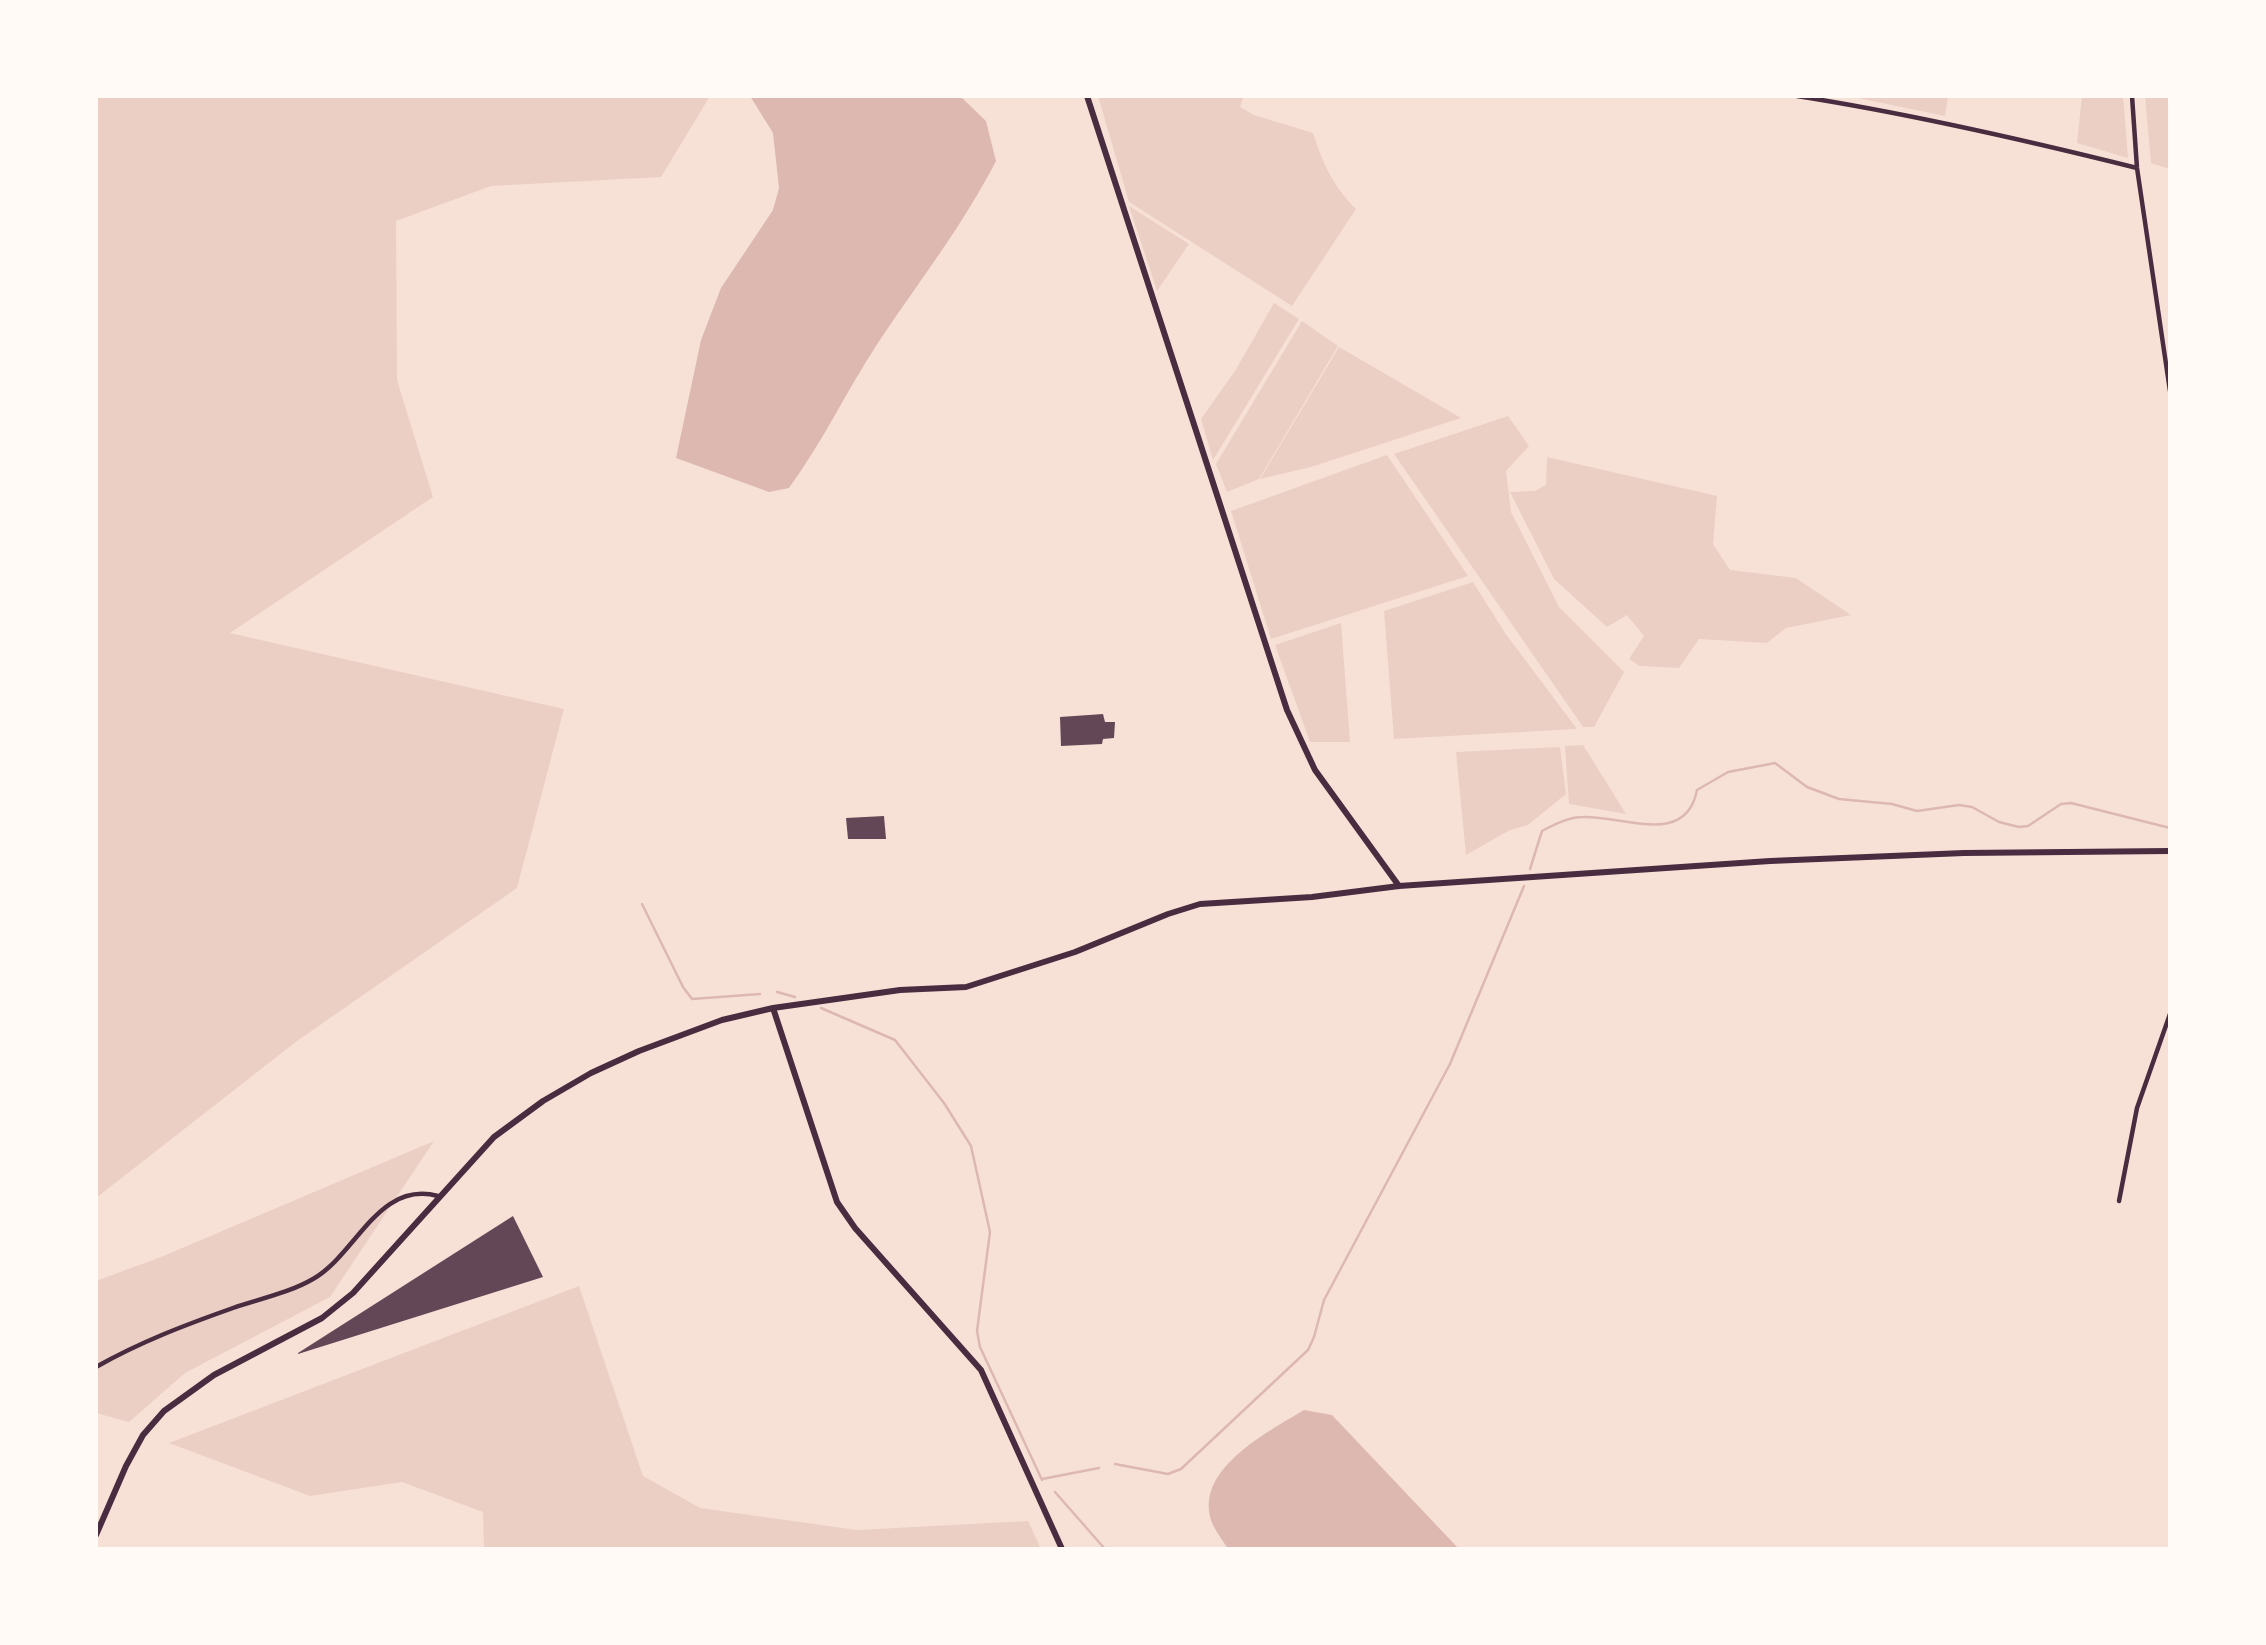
<!DOCTYPE html>
<html>
<head>
<meta charset="utf-8">
<style>
  body { margin:0 }
  #map { position:relative; width:2266px; height:1645px; overflow:hidden; background:#f7e1d7; font-family:Georgia,serif }
  canvas { display:block }
  .frame { position:absolute; inset:0; border:98px solid #fffaf5; pointer-events:none }
</style>
</head>
<body>
<div id="map">
<canvas width="2266" height="1645"></canvas>
<div class="frame"></div>
</div>
<script>
const g = document.querySelector('canvas').getContext('2d');
g.lineJoin = 'round';
function paint(path, color) {
  g.fillStyle = color;
  g.fill(path, 'evenodd');
}
function strokePath(path, color, width, dash) {
  g.strokeStyle = color;
  g.lineWidth = width;
  g.lineCap = dash ? 'butt' : 'round';
  g.setLineDash(dash || []);
  g.stroke(path);
}
const green = new Path2D(`
  M96,96H710L661,177L491,186L396,221L397,380L433,497L230,633L564,709L517,888L297,1041L96,1198Z
  M1098,96H1244L1240,107L1254,115L1313,133C1323,164 1333,186 1356,209L1292,306L1129,202Z
  M1848,96H1948L1945,116Z
  M2082,96H2123L2128,158L2077,143Z
  M2145,96H2170V169L2151,163Z
  M1129,206L1189,244L1157,291Z
  M1274,303L1299,319L1213,460L1201,419L1235,371Z
  M1302,321L1338,346L1259,479L1227,492L1216,464Z
  M1339,347L1461,418L1311,467L1260,479Z
  M1508,416L1529,446L1506,471L1511,512L1559,607L1624,672L1594,727H1583L1394,454Z
  M1387,455L1468,576L1271,639L1231,511Z
  M1547,457L1717,496L1713,544L1730,570L1796,578L1851,615L1786,628L1767,643L1699,639L1679,668L1640,666L1629,659L1644,636L1627,615L1607,627L1554,579L1510,492L1535,491L1546,485Z
  M1473,582L1505,633L1577,729L1394,739L1384,611Z
  M1341,623L1350,742H1310L1275,645Z
  M1583,745L1626,814L1569,804L1565,746Z
  M1560,747L1566,794L1528,825L1510,830L1466,855L1456,752Z
  M434,1141L330,1297L185,1373L129,1422L96,1413V1281L161,1257Z
  M579,1286L643,1476L700,1508L857,1530L1028,1521L1041,1549H484L483,1512L402,1482L310,1496L169,1443Z`);
const water = new Path2D(`
  M750,96H960L986,121L996,161C962,227 917,284 876,346C846,392 822,443 789,488L769,492L676,458L701,340L721,288L773,210L779,188L773,133Z
  M1304,1410L1332,1415L1459,1549H1228C1223,1541 1217,1533 1213,1525C1190,1471 1268,1432 1304,1410Z`);
const stream = new Path2D(`
  M1530,869L1542,831C1555,824 1569,817 1583,817C1621,815 1686,848 1697,790L1728,772L1775,763L1807,787L1839,799L1892,804L1917,811L1959,805L1972,807L1999,822L2019,827L2028,826L2061,804L2071,803L2170,828
  M642,904L683,987L692,999L760,994
  M777,992L795,997
  M821,1008L895,1040L944,1103L971,1146L990,1232L977,1331L980,1347L1042,1480
  M1115,1464L1168,1474L1181,1469L1308,1350L1314,1337L1324,1300L1450,1064L1524,886
  M1042,1479L1099,1468
  M1055,1492L1105,1549`);
const building = new Path2D(`
  M1103,714L1105,722H1115L1114,738L1103,739L1102,744L1061,746L1060,717Z
  M884,816L886,839H848L846,818Z
  M513,1216L543,1277L298,1354V1353Z`);
const minor = new Path2D(`
  M1797,96C1912,114 2025,140 2137,168
  M2132,96L2137,168L2170,391
  M2119,1201L2137,1108L2170,1014
  M96,1367C140,1342 185,1325 233,1308C259,1299 289,1293 313,1279C357,1254 378,1180 438,1196`);
const tertiary = new Path2D(`
  M1087,96L1287,710L1315,770L1399,886
  M773,1008L837,1202L855,1228L981,1370L1062,1549
  M96,1535L126,1466L143,1435L164,1411L214,1375L322,1318L353,1293L494,1137L543,1101L591,1073L639,1051L722,1020L773,1008L900,990L966,987L1075,952L1168,914L1200,904L1312,897L1399,886L1770,861L1964,853L2170,851`);
paint(green, '#ebcfc5');
paint(water, '#dcb8b0');
strokePath(stream, '#dcb8b0', 2.5);
paint(building, '#644757');
strokePath(minor, '#4a2c40', 4.5);
strokePath(tertiary, '#4a2c40', 6);
</script>
</body>
</html>
